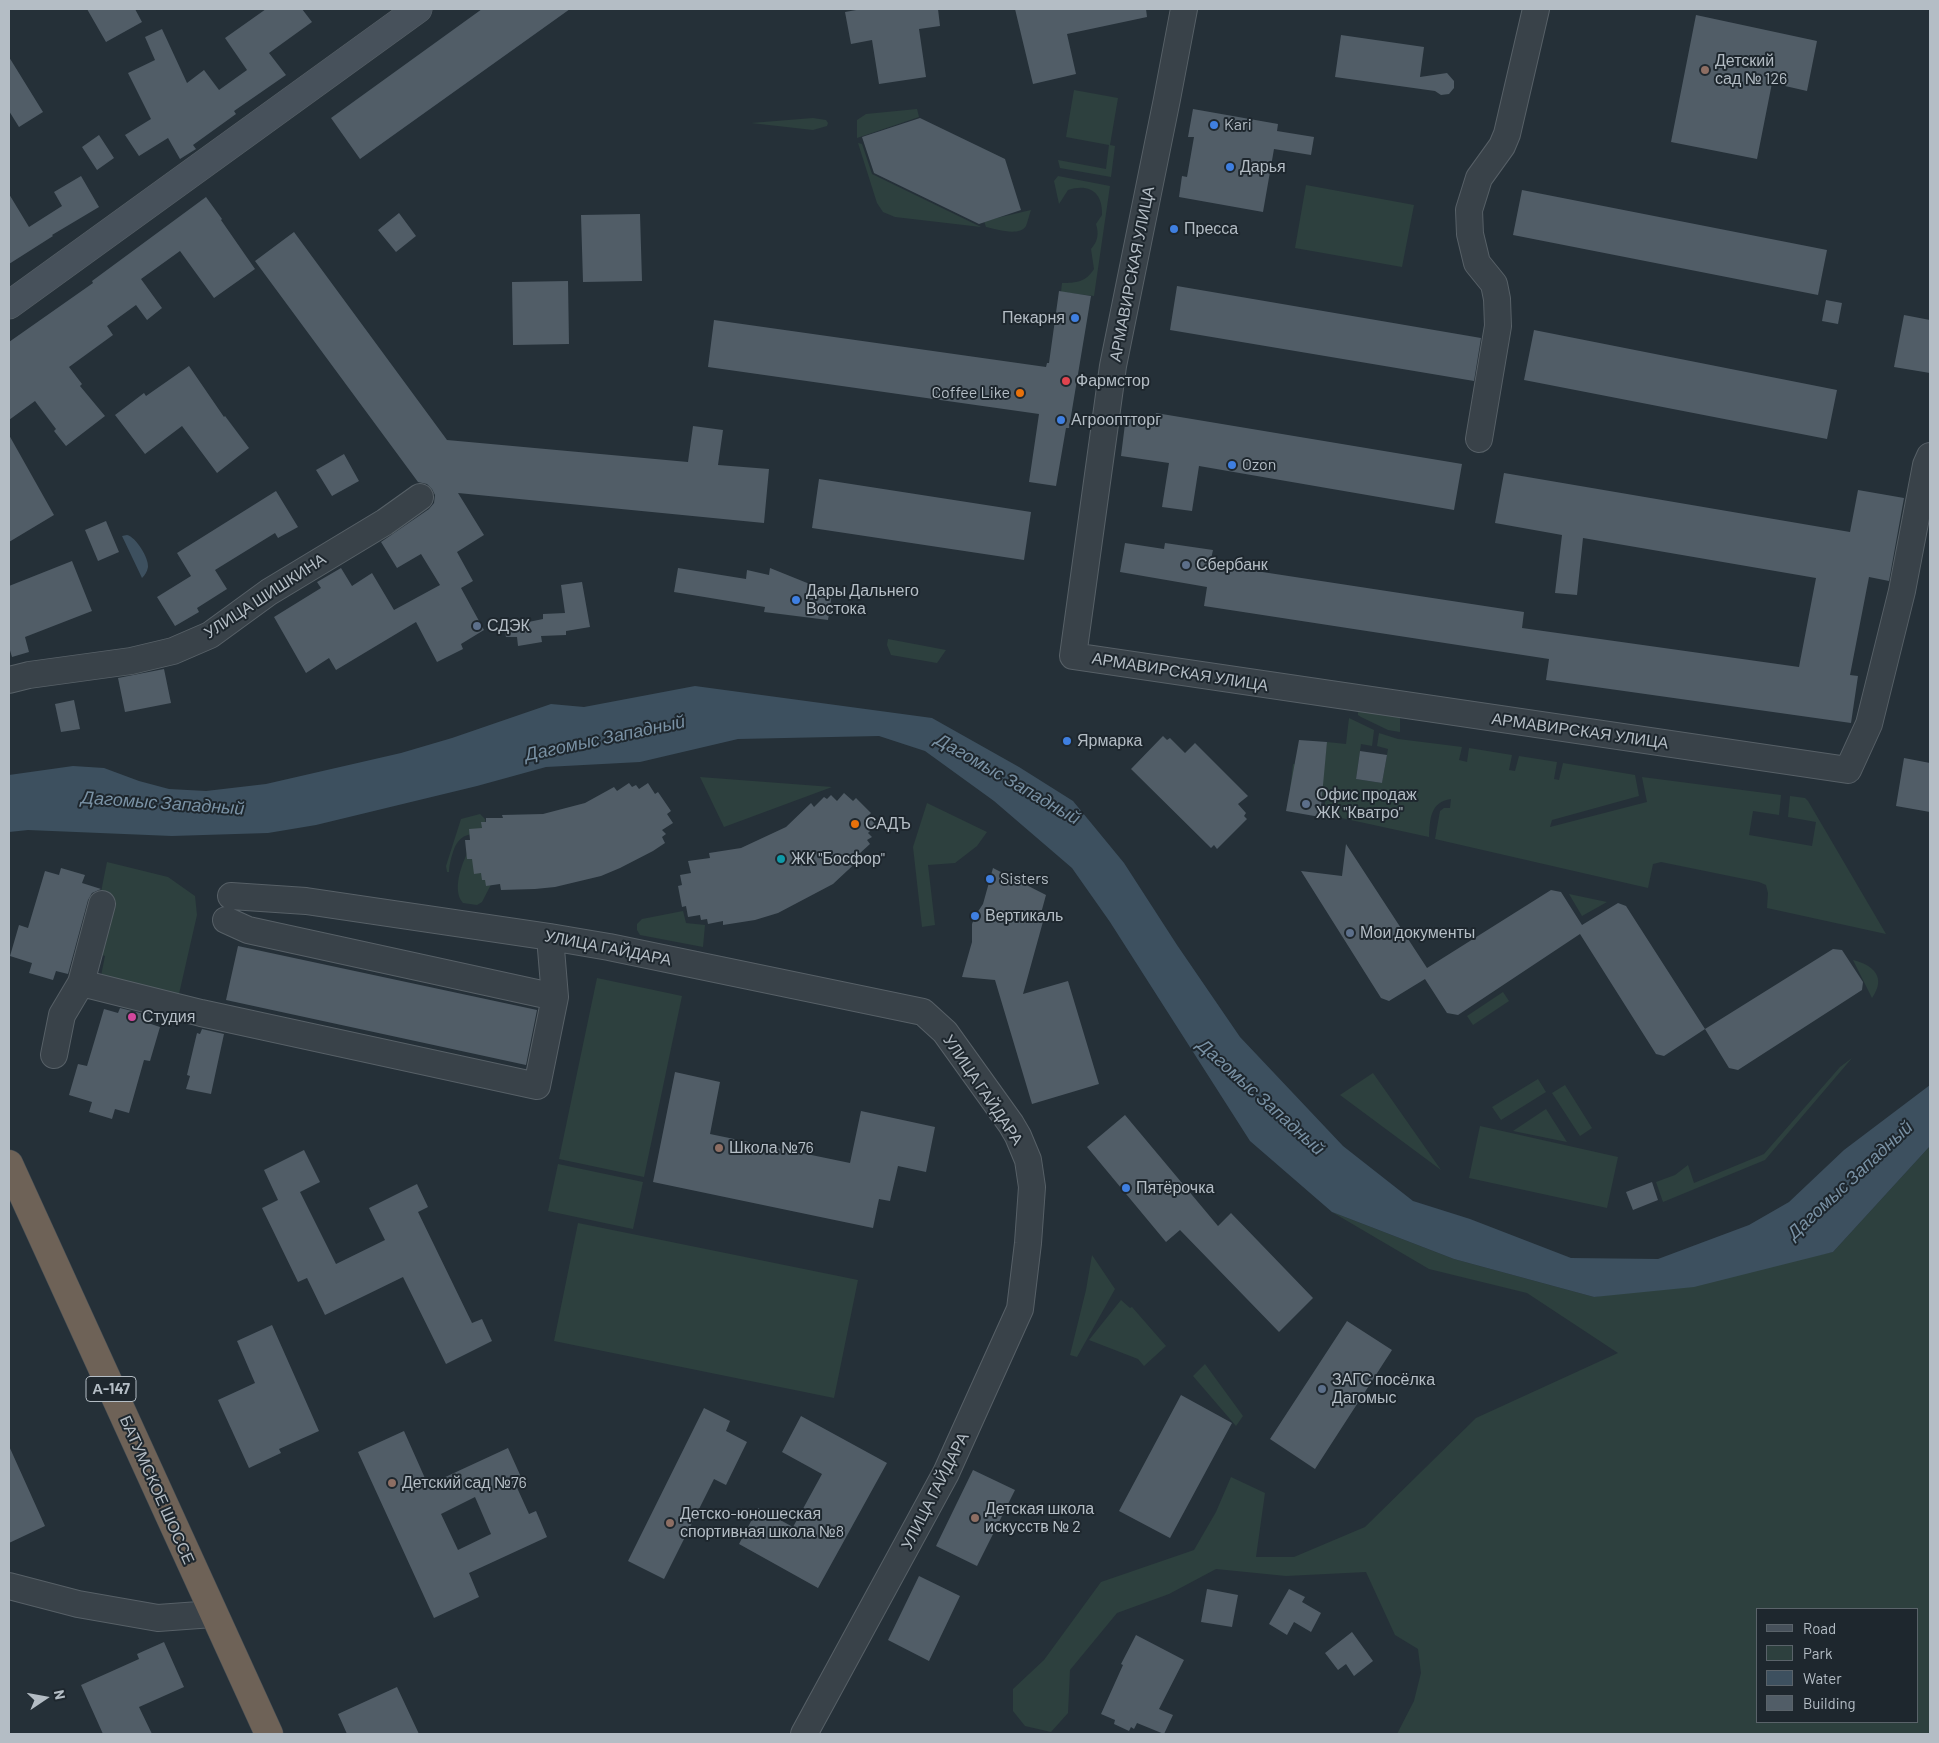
<!DOCTYPE html>
<html>
<head>
<meta charset="utf-8">
<style>
  body { margin:0 }
  #map { position:relative; width:1939px; height:1743px; overflow:hidden; background:#253038; font-family:Barlow,sans-serif }
  canvas { display:block }
  .frame { position:absolute; inset:0; border:10px solid #b4bdc5; pointer-events:none }
  .legend { position:absolute; left:1756px; top:1608px; width:162px; height:115px; box-sizing:border-box; background:#1e272e; border:1px solid #5a636a; margin:0; padding:6px 9px; list-style:none; font-size:15px; color:#b4bdc5 }
  .legend li { display:flex; align-items:center; gap:10px; height:25px }
  .legend b { width:25px; border:1px solid #5a636a }
  .north { position:absolute; left:20px; top:1673px; width:50px; height:50px; -webkit-text-stroke:4px #1e272e; paint-order:stroke; rotate:78deg; font-size:14px; font-weight:700; line-height:20px; text-align:center; color:#b4bdc5 }
  .north::after { content:''; display:block; margin:auto; width:18px; height:22px; background:#b4bdc5; clip-path:polygon(50% 0,100% 100%,50% 72%,0 100%) }
</style>
</head>
<body>
<div id="map">
<canvas width="1939" height="1743"></canvas>
<div class="frame"></div>
<ul class="legend">
<li><b style="height:6px;background:#47515b"></b>Road</li>
<li><b style="height:14px;background:#2d403e"></b>Park</li>
<li><b style="height:14px;background:#3d505f"></b>Water</li>
<li><b style="height:14px;background:#515d67"></b>Building</li>
</ul>
<div class="north">N</div>
</div>
<script>
const g = document.querySelector('canvas').getContext('2d');
g.lineJoin = 'round';
function paint(path, color) {
  g.fillStyle = color;
  g.fill(path, 'evenodd');
}
function strokePath(path, color, width, dash) {
  g.strokeStyle = color;
  g.lineWidth = width;
  g.lineCap = dash ? 'butt' : 'round';
  g.setLineDash(dash || []);
  g.stroke(path);
}
function label(font, color, halo, rows, align = 'center') {
  g.font = font + ' Barlow,sans-serif';
  g.lineWidth = 4;
  g.setLineDash([]);
  g.textBaseline = 'middle';
  g.strokeStyle = halo;
  g.fillStyle = color;
  for (const [text, x, y, turn = 0] of rows) {
    g.save();
    g.translate(x, y);
    g.rotate((+turn || 0) * Math.PI / 180);
    g.textAlign = isNaN(turn) ? turn : align;
    if (halo) g.strokeText(text, 0, 0);
    g.fillText(text, 0, 0);
    g.restore();
  }
}
const green = new Path2D(`
  M1074,90L1118,98L1110,145L1115,146L1111,177L1060,168L1058,160L1106,169L1109,145L1066,137Z
  M917,109L919,117L857,138V120L866,114Z
  M813,118L826,120L828,123L827,126L813,130L751,123Z
  M858,143L862,144L872,174L981,227L895,217L883,212L877,203Z
  M1058,176L1110,186L1094,296L1061,292L1062,283C1076,283 1086,282 1094,269L1091,249C1098,241 1099,234 1096,224L1102,215C1103,192 1089,183 1068,190L1059,204L1054,181Z
  M1306,185L1414,205L1402,267L1295,248Z
  M1031,210C1029,215 1028,221 1026,226C1019,237 996,229 986,227L984,221Z
  M888,639L946,650L937,663L891,655L887,645Z
  M1360,710L1400,715V732L1388,730L1361,717L1358,715V712Z
  M1349,718L1374,730L1372,746L1361,744L1356,779L1382,783L1388,749L1377,746L1379,733L1398,739L1462,747L1459,760L1467,762L1469,748L1512,755L1509,770L1515,771L1519,756L1557,762L1554,779L1559,780L1563,763L1635,775L1639,796L1552,820L1550,827L1647,802L1642,777L1781,795L1779,815L1753,811L1749,835L1812,846L1816,822L1788,817L1790,796L1805,798L1808,801L1886,934L1767,908L1768,893L1766,885L1759,882L1661,862L1653,864L1648,888L1435,839L1440,811L1444,808H1450L1451,799C1430,802 1430,819 1429,837L1323,814L1326,797L1290,790L1293,764L1324,767L1327,742L1346,744Z
  M700,777L832,787L724,827Z
  M927,803L987,832L977,846L955,863L928,865L935,925L922,927L913,847Z
  M480,814L485,819L487,833C469,835 460,832 453,852C451,859 449,865 449,872H447L446,866L461,819Z
  M468,852L499,869L482,902L477,905L463,903C452,891 461,865 468,852Z
  M107,862L168,877L195,896L197,915L179,994L101,976L105,956L97,953L101,892Z
  M1569,894L1607,902L1582,916Z
  M683,911L686,923L705,925L703,947L640,935L637,930V924L642,919Z
  M1853,960C1873,965 1887,977 1872,998Z
  M597,978L682,996L644,1177L559,1159Z
  M1503,992L1509,1001L1473,1025L1467,1016Z
  M1852,1058L1765,1160L1663,1202L1656,1182L1675,1175L1688,1165L1694,1183L1764,1154L1840,1067Z
  M1373,1073L1441,1170L1340,1095Z
  M1538,1079L1546,1092L1501,1120L1492,1107Z
  M1565,1085L1592,1128L1580,1136L1552,1093Z
  M1546,1109L1567,1142L1513,1131Z
  M1480,1126L1618,1157L1607,1208L1469,1178Z
  M1930,1146V1734H1397L1414,1701L1421,1673L1418,1649L1395,1635L1366,1572L1286,1576L1216,1569L1169,1594L1117,1613L1070,1670L1068,1713L1051,1732L1025,1726L1013,1711V1689L1044,1660L1101,1582L1194,1550L1216,1512L1231,1477L1265,1493L1256,1557H1294L1365,1527L1476,1418L1618,1353L1527,1293L1429,1269L1332,1212L1454,1259L1594,1297L1833,1252ZM1758,1609H1918V1722H1758Z
  M558,1164L643,1182L633,1229L548,1211Z
  M578,1223L858,1280L834,1398L554,1341Z
  M1092,1255L1115,1289L1077,1357L1070,1355L1086,1290Z
  M1121,1300L1130,1308L1132,1307L1166,1346L1144,1366L1138,1359L1089,1340Z
  M1205,1364L1243,1416L1236,1426L1193,1376Z`);
const water = new Path2D(`
  M127,535C136,537 149,558 148,567C147,572 145,575 142,578L122,536Z
  M695,686L932,718L1019,767L1073,801L1124,863L1177,945L1240,1037L1343,1146L1413,1201L1470,1219L1571,1258L1658,1259L1749,1225L1789,1202L1844,1150L1930,1085V1146L1833,1252L1694,1287L1594,1297L1454,1259L1332,1212L1250,1141L1110,922L1072,868L994,801L925,751L879,736L738,739L640,762L546,767L477,786L316,825L268,833L172,836L28,830L9,832V775L73,766L104,768L139,781L169,789L206,791L266,784L401,753L452,738L551,704L584,707Z`);
const building = new Path2D(`
  M87,9H135L142,22L106,42Z
  M266,9H302L312,22L269,53L286,75L234,111L236,114L193,145L196,149L180,159L168,138L139,156L125,135L151,119L128,73L155,60L145,37L162,29L187,83L204,70L219,90L247,70L225,38Z
  M482,9H570L360,159L331,118Z
  M862,9H938L940,26L919,29L926,77L879,84L872,40L851,44L845,12Z
  M1015,9H1146L1147,17L1067,34L1076,74L1033,84Z
  M1696,15L1817,41L1807,91L1772,83L1757,159L1671,142Z
  M1341,35L1424,47L1420,77L1447,73L1454,81V88L1449,94L1441,95L1435,91L1335,77Z
  M9,57L43,112L19,127L9,111Z
  M1193,109L1278,124L1277,131L1314,137L1311,155L1274,149L1263,212L1179,197L1182,176L1187,177L1194,137H1188Z
  M920,118L1005,159L1021,210L979,224L874,173L862,137Z
  M99,135L114,158L97,170L82,147Z
  M81,176L99,207L52,235L53,236L9,264V194L29,227L62,206L54,192Z
  M1522,190L1827,250L1818,295L1513,235Z
  M206,197L222,219L221,220L255,269L214,298L180,251L141,279L162,308L147,320L136,305L107,326L113,335L69,367L82,384L80,386L105,416L66,446L54,431L56,429L35,401L9,420V342L93,283L92,281Z
  M399,213L416,236L396,252L378,230Z
  M640,214L642,281L583,282L581,215Z
  M294,232L447,440L688,462L693,426L723,430L718,465L769,469L764,523L458,493L484,535L457,552L473,581L461,588L484,630L461,644L463,649L437,662L416,622L336,670L329,658L306,673L274,617L321,588L317,582L341,568L352,586L372,573L394,610L440,585L421,554L397,568L381,542L429,509L434,503L435,495L432,489L427,484L418,482L255,261Z
  M568,281L569,344L513,345L512,282Z
  M1177,286L1481,338L1474,381L1170,330Z
  M1059,291L1091,296L1069,428H1066L1056,486L1029,482L1039,414L708,367L714,320L1046,367L1047,363H1049Z
  M1826,300L1842,303L1838,324L1822,321Z
  M1904,315L1930,320V373L1894,367Z
  M1534,330L1837,390L1827,439L1524,380Z
  M189,366L224,417L225,416L249,448L217,473L182,426L145,454L115,415L144,393L146,396Z
  M1156,413L1462,464L1454,510L1199,466L1192,511L1162,507L1169,463L1121,456L1126,416L1155,421Z
  M9,435L54,515L9,542Z
  M344,454L359,481L332,496L316,470Z
  M1504,473L1850,532L1858,490L1904,498L1889,581L1869,577L1850,675L1858,676L1851,723L1546,680L1549,659L1204,606L1207,587L1120,572L1125,543L1164,549L1165,543L1213,550L1210,564L1524,612L1522,628L1799,667L1816,578L1583,538L1577,595L1555,593L1562,535L1495,523Z
  M819,479L1031,512L1024,560L812,528Z
  M276,491L298,527L278,538L275,533L215,570L227,589L197,608L199,612L175,626L157,597L191,576L177,553Z
  M106,521L119,552L98,561L85,530Z
  M72,561L92,611L25,637L29,652L12,657L9,647V586Z
  M678,568L746,579L747,570L769,575L770,568L832,593L828,620L764,612L765,607L674,592Z
  M582,582L590,627L566,631V635L541,636L542,642L518,646L517,637H506L504,627L543,619V614L565,613L561,585Z
  M164,669L171,703L125,712L118,678Z
  M74,700L80,729L61,732L55,704Z
  M1163,736L1167,740L1170,738L1185,753L1195,743L1248,796L1238,804L1246,813L1244,816L1247,819L1217,849L1214,845L1211,848L1131,769Z
  M1299,740L1327,742L1320,817L1286,811Z
  M1360,751L1387,755L1382,783L1356,779Z
  M1904,758L1930,763V812L1896,806Z
  M629,783L632,787L636,785L639,789L648,783L655,794L658,792L671,811L667,814L673,823L662,830L666,834L662,837L665,843L653,851L620,868L601,876L555,887L535,889L501,890L500,884L486,886L485,880H482L481,873L474,874L472,859H467L465,840H470L469,829L482,828L481,822H486V818H503L502,815L543,814L585,803L614,787L617,791Z
  M844,793L853,801L856,798L871,813L868,816L876,825L868,833L872,837L867,840L870,844L859,854L862,857L833,884L778,913L755,920L723,925V921L708,924L707,919L701,920L700,915L688,917L686,906L682,907L678,886L682,885L680,875L691,873L688,861L710,858L709,853L741,848L786,827L811,803L814,807L824,797L827,799L831,795L837,801Z
  M1346,844L1427,968L1551,890L1561,892L1582,925L1618,903L1626,906L1705,1029L1664,1056L1656,1054L1580,934L1458,1015L1447,1013L1425,979L1389,1001L1381,998L1301,871L1342,876Z
  M61,868L85,875L82,883L101,889L92,893L88,900L68,974L56,971L53,980L29,973L32,963L10,956L19,925L28,928L45,871L59,875Z
  M993,868L1046,895L1040,917L1044,918L1023,994L1068,981L1099,1084L1032,1104L995,980L962,977L972,942V924L975,916L983,904Z
  M238,946L537,1010L526,1065L226,1000Z
  M1833,949L1842,950L1863,982L1862,990L1738,1070L1729,1068L1705,1029Z
  M120,1008L144,1014L142,1021L160,1027L150,1061L144,1060L129,1113L115,1109L112,1119L89,1112L92,1102L69,1095L78,1064L87,1066L104,1009L118,1013Z
  M202,1029L224,1034L211,1094L186,1089L190,1076L187,1075L197,1033L200,1034Z
  M675,1072L720,1082L710,1134L850,1163L861,1111L935,1127L926,1172L898,1166L890,1201L879,1199L873,1228L653,1182Z
  M1125,1115L1218,1226L1231,1213L1313,1298L1279,1332L1180,1230L1166,1242L1087,1147Z
  M304,1150L320,1182L300,1192L336,1264L385,1240L369,1208L417,1184L428,1207L418,1212L472,1323L482,1319L492,1341L446,1364L403,1277L325,1315L307,1278L298,1282L262,1208L278,1200L264,1170Z
  M1652,1182L1658,1200L1633,1210L1626,1192Z
  M1347,1321L1392,1350L1315,1469L1270,1439Z
  M272,1325L319,1431L279,1449L281,1453L249,1468L218,1400L255,1383L237,1341Z
  M1181,1395L1232,1423L1170,1538L1119,1511Z
  M704,1408L730,1421L726,1431L747,1442L726,1485L714,1479L664,1579L628,1561Z
  M801,1416L887,1463L818,1588L739,1544L758,1508L793,1527L822,1474L782,1452Z
  M404,1431L428,1485L508,1448L521,1477L514,1481L529,1514L536,1511L547,1537L469,1573L479,1597L434,1618L358,1452ZM475,1497L491,1534L458,1550L441,1514Z
  M9,1446L45,1526L9,1543Z
  M973,1470L1015,1490L977,1566L936,1546Z
  M919,1576L960,1596L929,1661L888,1640Z
  M1207,1589L1238,1595L1232,1627L1201,1622Z
  M1289,1589L1305,1597L1302,1602L1321,1613L1311,1632L1294,1622L1287,1635L1269,1624Z
  M1352,1632L1373,1661L1354,1676L1346,1664L1338,1670L1325,1653Z
  M1136,1635L1184,1660L1159,1709L1173,1715L1164,1734L1137,1723L1134,1729L1131,1727L1129,1731L1114,1724L1115,1720L1101,1714L1123,1665L1121,1664Z
  M164,1642L184,1687L139,1707L152,1734H103L81,1685L139,1659L137,1654Z
  M397,1687L419,1734H347L338,1714Z`);
const street = new Path2D(`
  M1184,9L1167,99L1113,366L1073,656L1848,770L1869,724L1902,591L1926,465L1930,456
  M1479,439L1498,326L1497,299L1494,284L1477,263L1470,234L1469,210L1479,178L1502,146L1507,134L1536,9
  M9,680L29,675L131,661L173,651L210,635L269,592L385,522L420,497
  M231,896L306,901L550,937L609,947L923,1012L945,1032L1011,1124L1018,1136L1028,1160L1032,1187L1028,1243L1020,1309L946,1473L804,1734
  M226,920L248,930L555,997L550,937
  M81,983L102,904
  M54,1055L62,1015L81,983L201,1013L537,1086L555,997
  M9,1586L78,1604L158,1618L213,1614`);
const secondary = new Path2D(`
  M9,305L418,9`);
const highway = new Path2D(`
  M9,1164L269,1734`);
const markers = [
  [1705,70,5,"#8d6e63"],
  [1214,125,5,"#3f7fe0"],
  [1230,167,5,"#3f7fe0"],
  [1174,229,5,"#3f7fe0"],
  [1075,318,5,"#3f7fe0"],
  [1066,381,5,"#e0444e"],
  [1020,393,5,"#e8710a"],
  [1061,420,5,"#3f7fe0"],
  [1232,465,5,"#3f7fe0"],
  [1186,565,5,"#5c6f8a"],
  [796,600,5,"#3f7fe0"],
  [477,626,5,"#5c6f8a"],
  [1067,741,5,"#3f7fe0"],
  [1306,804,5,"#5c6f8a"],
  [855,824,5,"#e8710a"],
  [781,859,5,"#0f9aa8"],
  [990,879,5,"#3f7fe0"],
  [975,916,5,"#3f7fe0"],
  [1350,933,5,"#5c6f8a"],
  [132,1017,5,"#d1479c"],
  [719,1148,5,"#8d6e63"],
  [1126,1188,5,"#3f7fe0"],
  [1322,1389,5,"#5c6f8a"],
  [392,1483,5,"#8d6e63"],
  [975,1518,5,"#8d6e63"],
  [670,1523,5,"#8d6e63"]
];
const shields = [
  [111,1389,50]
];
const shieldNames = [
  ["А-147",111,1389]
];
const poiNames = [
  ["Детский",1715,61],
  ["сад № 126",1715,79],
  ["Kari",1224,125],
  ["Дарья",1240,167],
  ["Пресса",1184,229],
  ["Пекарня",1065,318,"right"],
  ["Фармстор",1076,381],
  ["Coffee Like",1010,393,"right"],
  ["Агрооптторг",1071,420],
  ["Ozon",1242,465],
  ["Сбербанк",1196,565],
  ["Дары Дальнего",806,591],
  ["Востока",806,609],
  ["СДЭК",487,626],
  ["Ярмарка",1077,741],
  ["Офис продаж",1316,795],
  ["ЖК \"Кватро\"",1316,813],
  ["САДЪ",865,824],
  ["ЖК \"Босфор\"",791,859],
  ["Sisters",1000,879],
  ["Вертикаль",985,916],
  ["Мои документы",1360,933],
  ["Студия",142,1017],
  ["Школа №76",729,1148],
  ["Пятёрочка",1136,1188],
  ["ЗАГС посёлка",1332,1380],
  ["Дагомыс",1332,1398],
  ["Детский сад №76",402,1483],
  ["Детская школа",985,1509],
  ["искусств № 2",985,1527],
  ["Детско-юношеская",680,1514],
  ["спортивная школа №8",680,1532]
];
const streetNames = [
  ["АРМАВИРСКАЯ УЛИЦА",1132,274,-79],
  ["УЛИЦА ШИШКИНА",265,596,-33],
  ["АРМАВИРСКАЯ УЛИЦА",1180,672,9],
  ["АРМАВИРСКАЯ УЛИЦА",1580,731,8],
  ["УЛИЦА ГАЙДАРА",608,948,11],
  ["УЛИЦА ГАЙДАРА",983,1090,56],
  ["БАТУМСКОЕ ШОССЕ",157,1490,66],
  ["УЛИЦА ГАЙДАРА",935,1491,-63]
];
const waterNames = [
  ["Дагомыс Западный",605,738,-12],
  ["Дагомыс Западный",1008,779,30],
  ["Дагомыс Западный",163,803,4],
  ["Дагомыс Западный",1261,1097,42],
  ["Дагомыс Западный",1850,1180,-43]
];
paint(green, '#2d403e');
paint(water, '#3d505f');
paint(building, '#515d67');
strokePath(street, '#576067', 28);
strokePath(secondary, '#576067', 29);
strokePath(highway, '#444d54', 29);
strokePath(street, '#394249', 26);
strokePath(secondary, '#47515b', 28);
strokePath(highway, '#6e6257', 28);
for (const [x, y, r, color] of markers) {
  const dot = new Path2D();
  dot.arc(x, y, r, 0, 2 * Math.PI);
  g.fillStyle = color;
  g.fill(dot);
  strokePath(dot, '#1e272e', 2);
}
for (const [x, y, w] of shields) {
  const box = new Path2D();
  box.roundRect(x - w / 2, y - 12.5, w, 25, 4);
  g.fillStyle = '#1e272e';
  g.fill(box);
  strokePath(box, '#b4bdc5', 1);
}
label('bold 15px', '#b4bdc5', null, shieldNames);
label('16px', '#b4bdc5', '#1e272e', poiNames, 'left');
label('16px', '#b4bdc5', '#1e272e', streetNames);
label('italic 18px', '#7991a4', '#1e272e', waterNames);
</script>
</body>
</html>
